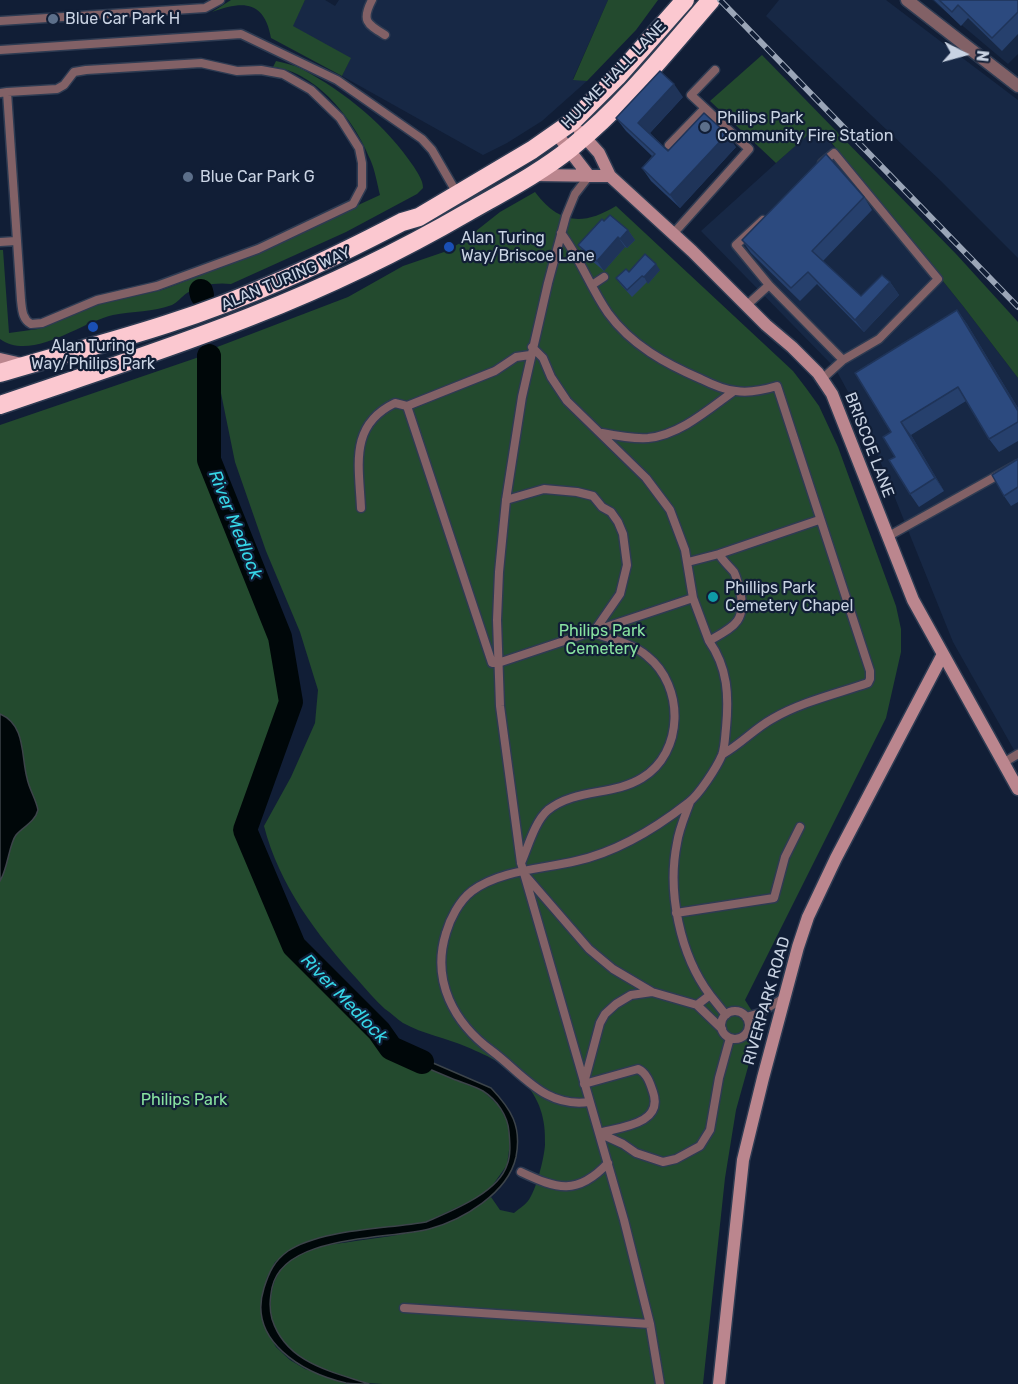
<!DOCTYPE html>
<html>
<head>
<meta charset="utf-8">
<style>
  body { margin:0 }
  #map { position:relative; width:1018px; height:1384px; overflow:hidden; background:#111e36; font-family:Rubik,sans-serif }
  canvas { display:block }
  .north { position:absolute; left:934px; top:24px; width:60px; height:60px; -webkit-text-stroke:4px #111e36; paint-order:stroke; rotate:96deg; font-size:16px; font-weight:700; line-height:24px; text-align:center; color:#c9d3e3 }
  .north::after { content:''; display:block; margin:auto; width:21px; height:27px; background:#c9d3e3; clip-path:polygon(50% 0,100% 100%,50% 72%,0 100%) }
</style>
</head>
<body>
<div id="map">
<canvas width="1018" height="1384"></canvas>
<div class="north">N</div>
</div>
<script>
const g = document.querySelector('canvas').getContext('2d');
g.lineJoin = 'round';
function paint(path, color) {
  g.fillStyle = color;
  g.fill(path, 'evenodd');
}
function strokePath(path, color, width, dash) {
  g.strokeStyle = color;
  g.lineWidth = width;
  g.lineCap = dash ? 'butt' : 'round';
  g.setLineDash(dash || []);
  g.stroke(path);
}
function label(font, color, halo, rows, align = 'center') {
  g.font = font + ' Rubik,sans-serif';
  g.lineWidth = 4.5;
  g.setLineDash([]);
  g.textBaseline = 'middle';
  g.strokeStyle = halo;
  g.fillStyle = color;
  for (const [text, x, y, turn = 0] of rows) {
    g.save();
    g.translate(x, y);
    g.rotate((+turn || 0) * Math.PI / 180);
    g.textAlign = isNaN(turn) ? turn : align;
    if (halo) g.strokeText(text, 0, 0);
    g.fillText(text, 0, 0);
    g.restore();
  }
}
const built = new Path2D(`
  M305,0H325L335,6L339,0H608L573,79L587,81L542,121L507,143L483,155L342,76L350,59L292,26Z
  M779,0H886L1018,100V258L942,182L766,16Z
  M932,0H1018V54L1008,64Z
  M817,126L963,306L1018,378V757L953,642L864,421L835,368L701,231Z`);
const green = new Path2D(`
  M231,0H305L293,26L351,58L342,76L271,38C264,0 243,1 212,12Z
  M608,0H658L636,30L587,81L573,80Z
  M762,55L957,255L1018,322V378L963,306L818,126L776,163L710,101Z
  M276,61C284,63 294,65 302,69C345,92 387,126 414,167C418,174 423,180 423,188L417,194L346,232L231,284C216,282 200,285 187,293C181,297 178,302 172,305C153,312 133,311 113,315C81,322 32,362 0,339V250H3L9,333L38,329L93,305L162,290L230,264L380,195C377,183 375,170 370,159C355,121 317,72 273,67Z
  M535,192C559,224 583,226 616,206L793,371L806,388L819,406L838,447L896,606L901,629V652L886,718L745,1000L760,1024L736,1110L725,1178L703,1384C623,1384 543,1384 462,1384C441,1384 420,1384 399,1384C389,1384 377,1384 367,1383C322,1373 260,1349 272,1291C278,1262 297,1254 323,1246C386,1235 437,1237 491,1197L500,1210L514,1213C518,1209 524,1206 528,1201C536,1191 544,1159 545,1145C548,1090 513,1066 467,1047C446,1038 423,1034 403,1023C397,1019 391,1013 385,1009C375,1000 366,989 357,979C317,935 279,885 264,826L291,777L315,723L318,690L300,632L266,551L235,462L212,349L348,297L403,266L444,252L462,242L500,212Z
  M205,355V461L278,638L289,702L243,830L292,948L378,1033L389,1052L483,1091L499,1106L508,1123L510,1143L507,1165L492,1186L481,1196L426,1222L319,1238L290,1250L275,1262L267,1277L261,1301L266,1329L276,1347L290,1360L305,1369L348,1384H0V425Z`);
const water = new Path2D(`
  M0,714C26,725 21,756 27,778C29,789 36,799 38,810C35,822 23,827 16,835C9,844 8,868 0,881Z
  M396,1047L491,1088C511,1109 522,1126 516,1157C508,1193 463,1220 429,1229C387,1240 283,1234 272,1288C270,1299 269,1307 272,1319C286,1363 330,1371 369,1384C362,1384 353,1384 346,1383C303,1373 247,1341 264,1288C269,1272 274,1261 288,1251C321,1229 387,1229 426,1222C451,1211 498,1193 507,1165C511,1155 510,1143 509,1132C508,1116 497,1100 483,1091C474,1086 463,1083 453,1079C432,1070 410,1061 389,1052Z`);
const river = new Path2D(`
  M201,291L202,295
  M209,356V460L280,637L291,702L245,830L294,946L379,1031L391,1048L422,1062`);
const lane = new Path2D(`
  M372,0C361,21 367,24 385,35
  M0,21L205,8L220,0
  M0,50L241,34L337,80L422,139L432,150L458,195
  M0,93L7,92L57,89L64,85L74,72L86,70L201,63L237,71L261,70L283,74L311,90L340,118L359,148L362,163V187L353,204L258,249L157,286L97,300L42,323L31,324C22,319 22,309 21,300L7,92
  M669,145L705,108
  M822,163L834,153L938,279L879,339L843,360
  M589,176L575,194L566,216L548,283L522,397L506,500L499,572L497,620L500,706L521,863L624,1220L650,1324L660,1384
  M763,220L736,245L769,285L843,360L822,379
  M561,233C580,258 590,287 608,313C631,345 666,364 701,379C711,384 724,390 736,391C749,393 764,390 777,386L870,671V679L868,683C836,694 801,702 772,719C754,729 741,744 723,754
  M673,234L749,149L691,95L715,70
  M0,242L16,241
  M592,285L604,277
  M746,306L769,285
  M532,347L543,358L551,377L567,401L646,478L670,510L685,550L693,598L709,641C733,627 747,622 740,591C738,584 737,578 734,572C729,566 723,561 719,554L688,562
  M407,406L492,663H498L693,598
  M602,433C617,436 633,439 648,438C680,435 709,409 734,391
  M506,500L544,489L577,492L593,496L602,507L611,512L618,522L623,534L627,565L620,594L593,633C611,639 632,643 647,656C685,686 684,753 642,778C613,796 576,788 548,810C535,821 528,847 521,863
  M361,508C359,465 349,425 395,403L407,406L495,371L516,357L530,355
  M887,537L1018,464
  M719,554L819,520
  M1003,763L1018,754
  M690,802C685,816 679,829 677,843C667,892 680,955 710,995
  M525,875L589,949L613,969L652,992
  M676,913L774,898L785,857L800,827
  M721 1025a14 14 0 1 1 28 0a14 14 0 1 1-28 0Z
  M746,1017L760,1013L785,997
  M722,1029L697,1005L710,995L726,1015
  M584,1083L600,1023L605,1014L616,1004L631,995L652,992L697,1005
  M584,1084L638,1069C647,1073 650,1083 653,1092C664,1124 621,1127 599,1133
  M589,1102C545,1108 524,1075 492,1051C454,1023 431,981 446,933C450,919 459,901 472,891C500,870 543,869 576,861C617,852 656,828 688,803C699,795 717,767 722,755C725,747 725,736 726,728C729,696 728,668 709,641
  M599,1133L623,1144L636,1153L663,1162L676,1159L700,1146L710,1130L719,1078L730,1038
  M521,1172C557,1189 577,1196 608,1163
  M404,1308L650,1324`);
const street = new Path2D(`
  M907,0L1018,86`);
const secondary = new Path2D(`
  M580,132L599,153L610,176L692,251L766,325L792,347L818,373L832,394L913,600L1018,789
  M556,133L589,176
  M533,175L610,176
  M0,359L22,364
  M719,1384L743,1160L763,1078L798,947L808,917L836,858L942,656`);
const highway = new Path2D(`
  M0,373C56,356 112,342 167,324C249,298 327,261 402,222L419,217L532,150L572,122L617,77L685,0
  M0,405C84,376 169,349 252,316C326,287 399,252 468,212C503,192 540,173 571,148C624,105 667,51 711,0`);
const rail = new Path2D(`
  M720,0L1018,307`);
const wall = new Path2D(`
  M934,0H1018V34L1002,51L968,18L961,26Z
  M683,97L650,133L668,151L736,147L680,208L651,181L642,168L652,156L626,131L616,118Z
  M864,197L872,210L823,261L861,296L890,282L899,295L864,332L817,284L800,301L751,253L742,240Z
  M604,221L628,230L635,240L627,248L625,247L604,271L585,255L578,245Z
  M660,270L648,284L647,282L632,297L621,285L616,278L629,272Z
  M957,310L967,324L1018,408V441L999,452L989,439L966,401L911,435L944,491L919,507L910,494L895,457L891,432Z
  M1018,459V502L1011,506L1004,496Z`);
const shadedWall = new Path2D(`
  M674,84L683,97L647,136L638,123Z
  M727,134L736,147L680,208L670,195Z
  M628,230L635,240L627,248L620,239Z
  M618,237L625,247L604,271L597,261Z
  M656,264L660,270L648,284L644,277Z
  M890,282L899,295L864,332L855,320Z
  M957,310L967,324L1018,408V411Z
  M901,422L911,435L944,491L935,478Z`);
const building = new Path2D(`
  M939,0H1018V12L992,38L958,5L952,12Z
  M660,71L674,84L638,123L668,151L704,113L727,134L670,195L642,168L655,154L616,118Z
  M826,154L864,197L812,251L861,296L882,275L890,282L855,320L808,272L791,288L742,240Z
  M610,215L628,230L620,239L618,237L597,261L578,245L602,219L604,221Z
  M645,254L656,264L644,277L642,276L627,290L616,278L626,269L629,272Z
  M957,310L1018,411V422L989,439L958,387L901,422L935,478L910,494L889,460L895,457L883,437L891,432L855,373Z
  M1018,459V487L1004,496L992,475Z`);
const markers = [
  [53,19,6,"#5c6f8a"],
  [705,127,6,"#5c6f8a"],
  [188,177,6,"#5c6f8a"],
  [449,247,6,"#1a4fb4"],
  [93,327,6,"#1a4fb4"],
  [713,597,6,"#0f9aa8"]
];
const poiNames = [
  ["Blue Car Park H",65,19],
  ["Philips Park",717,118],
  ["Community Fire Station",717,136],
  ["Blue Car Park G",200,177],
  ["Alan Turing",461,238],
  ["Way/Briscoe Lane",461,256],
  ["Alan Turing",93,346,"center"],
  ["Way/Philips Park",93,364,"center"],
  ["Phillips Park",725,588],
  ["Cemetery Chapel",725,606]
];
const streetNames = [
  ["HULME HALL LANE",614,75,-46],
  ["ALAN TURING WAY",286,279,-23],
  ["BRISCOE LANE",869,445,69],
  ["RIVERPARK ROAD",767,1001,-74]
];
const parkNames = [
  ["Philips Park",602,631],
  ["Cemetery",602,649],
  ["Philips Park",184,1100]
];
const waterNames = [
  ["River Medlock",235,525,68],
  ["River Medlock",344,999,46]
];
paint(built, '#172845');
paint(green, '#234a2e');
paint(water, '#000709');
strokePath(water, '#3c444a', 1.5);
strokePath(river, '#000709', 24);
strokePath(lane, '#2e3b52', 11);
strokePath(street, '#2e3b52', 15);
strokePath(secondary, '#2e3b52', 15);
strokePath(highway, '#2e3b52', 21);
strokePath(lane, '#826166', 8);
strokePath(street, '#826166', 12);
strokePath(secondary, '#bb868e', 12);
strokePath(highway, '#fbc8d0', 18);
strokePath(rail, '#9aa5b7', 6);
strokePath(rail, '#111e36', 4, [11]);
paint(wall, '#26406d');
paint(shadedWall, '#1f3459');
paint(building, '#2c4a7f');
strokePath(building, '#1f3459', 1.5);
for (const [x, y, r, color] of markers) {
  const dot = new Path2D();
  dot.arc(x, y, r, 0, 2 * Math.PI);
  g.fillStyle = color;
  g.fill(dot);
  strokePath(dot, '#111e36', 2);
}
label('16px', '#c9d3e3', '#111e36', poiNames, 'left');
label('16px', '#c9d3e3', '#111e36', streetNames);
label('16px', '#88e2a0', '#111e36', parkNames);
label('italic 18px', '#36d5e7', '#111e36', waterNames);
</script>
</body>
</html>
